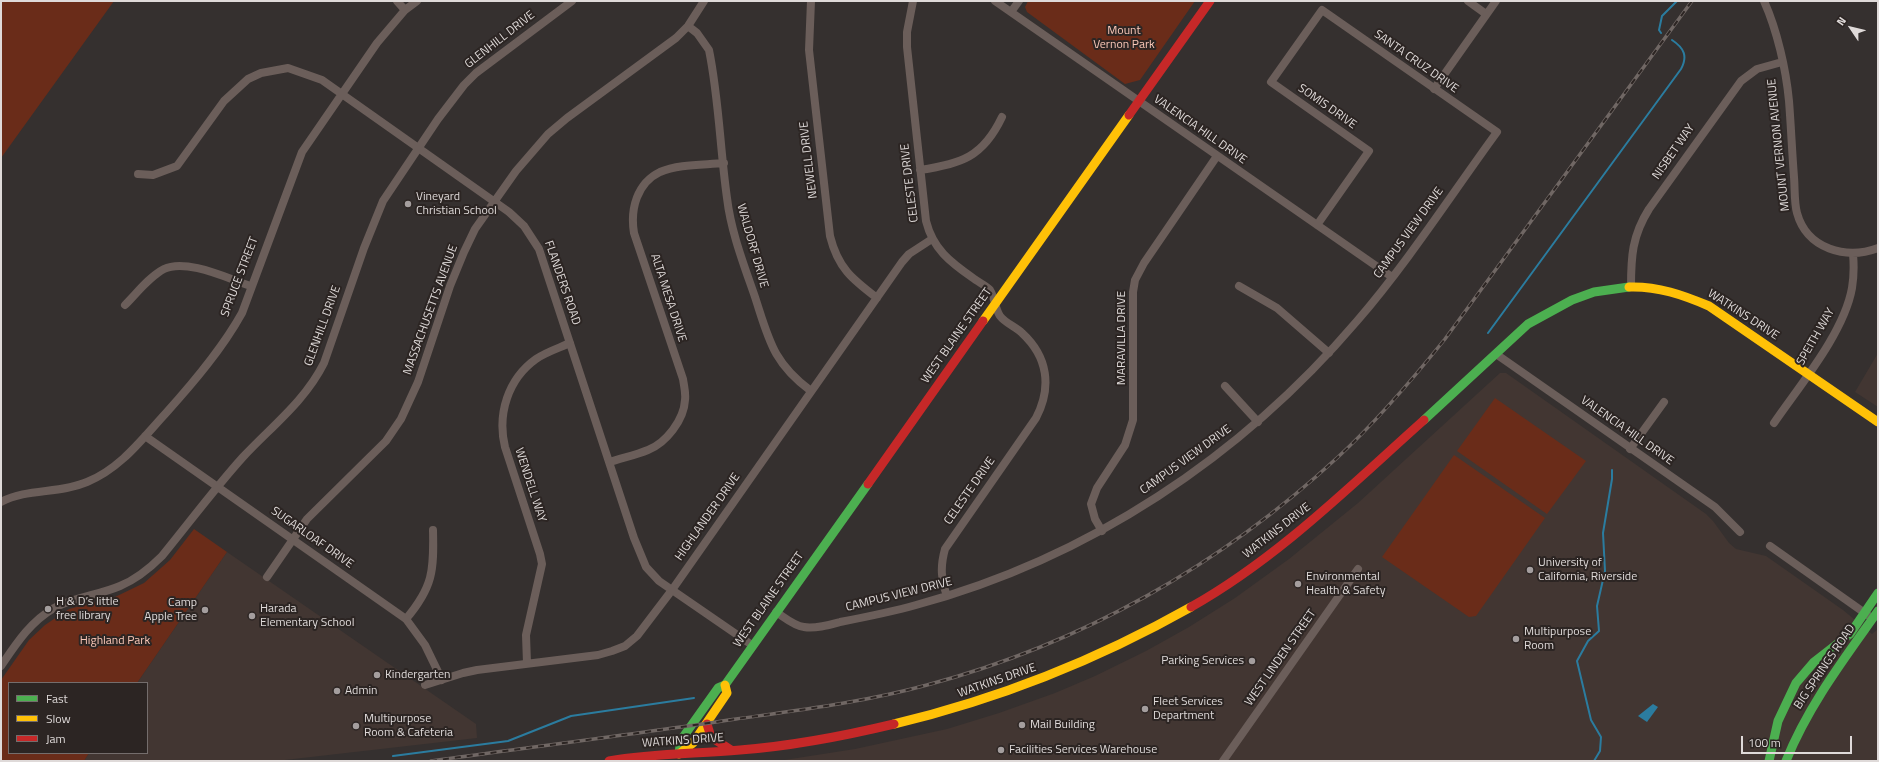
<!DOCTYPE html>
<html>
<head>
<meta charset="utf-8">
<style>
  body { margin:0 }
  #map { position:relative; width:1879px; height:762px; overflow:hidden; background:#35302f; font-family:"Titillium Web",sans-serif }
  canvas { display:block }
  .frame { position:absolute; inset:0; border:2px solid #dfdad9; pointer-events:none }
  .legend { position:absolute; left:8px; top:682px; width:140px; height:72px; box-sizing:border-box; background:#2c2523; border:1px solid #746d6c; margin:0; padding:5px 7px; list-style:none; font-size:12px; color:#dfdad9 }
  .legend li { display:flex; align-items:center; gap:8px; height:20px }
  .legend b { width:20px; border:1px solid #746d6c }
  .north { position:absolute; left:1831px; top:8px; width:40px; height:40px; -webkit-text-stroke:3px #2c2523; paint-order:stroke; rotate:305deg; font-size:11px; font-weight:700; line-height:16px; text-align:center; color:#dfdad9 }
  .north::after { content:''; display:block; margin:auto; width:14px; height:18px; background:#dfdad9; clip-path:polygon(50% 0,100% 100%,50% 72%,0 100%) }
  .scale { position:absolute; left:1741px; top:736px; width:111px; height:18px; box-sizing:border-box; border:2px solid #dfdad9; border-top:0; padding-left:5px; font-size:12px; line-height:14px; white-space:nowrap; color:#dfdad9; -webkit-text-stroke:3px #2c2523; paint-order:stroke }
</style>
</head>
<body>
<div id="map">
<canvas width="1879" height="762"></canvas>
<div class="frame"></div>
<ul class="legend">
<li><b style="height:5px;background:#4caf50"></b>Fast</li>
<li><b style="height:5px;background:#ffc107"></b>Slow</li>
<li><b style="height:5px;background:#c62828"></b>Jam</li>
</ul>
<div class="north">N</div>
<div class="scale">100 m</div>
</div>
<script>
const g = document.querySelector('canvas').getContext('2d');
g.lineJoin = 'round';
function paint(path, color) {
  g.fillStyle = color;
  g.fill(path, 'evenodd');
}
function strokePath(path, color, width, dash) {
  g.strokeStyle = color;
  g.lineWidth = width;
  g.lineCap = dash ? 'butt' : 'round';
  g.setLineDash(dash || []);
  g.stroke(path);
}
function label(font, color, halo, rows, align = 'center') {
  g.font = font + ' "Titillium Web",sans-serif';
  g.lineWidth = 4;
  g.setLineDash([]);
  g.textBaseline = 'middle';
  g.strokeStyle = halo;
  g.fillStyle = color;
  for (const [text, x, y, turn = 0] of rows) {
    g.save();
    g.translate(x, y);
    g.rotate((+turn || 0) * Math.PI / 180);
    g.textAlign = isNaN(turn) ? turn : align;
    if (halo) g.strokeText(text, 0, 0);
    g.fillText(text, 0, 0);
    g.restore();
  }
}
const built = new Path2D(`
  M1878,353V407L1855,392Z
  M1500,373H1506L1706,514L1713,521L1729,543L1736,549L1766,556L1843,610L1872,634L1878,629V761H778L855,749L947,729L999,713L1055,693L1095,676L1146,651L1189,627L1235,598L1289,559L1358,503Z
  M227,552L476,724L477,738L276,761H84L89,753H147V683H137Z`);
const green = new Path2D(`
  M1,1H114L1,158Z
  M1028,1H1195L1140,80L1125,84L1027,12L1025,7Z
  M1495,398L1586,461L1547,514L1457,451Z
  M1454,455L1545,518L1476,616L1469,617L1382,557Z
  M194,529L227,552L137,683H9V753H89L84,761H1V680L29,640L45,625L69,609L115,597L144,583L170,560Z`);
const water = new Path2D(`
  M1653,704L1658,707L1647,722L1638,716Z`);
const stream = new Path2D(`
  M1661,33L1659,30L1662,16L1677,1
  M1488,333L1681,69C1688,56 1684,48 1672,40
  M393,756L508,741L571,716L694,698
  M1594,761L1600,751L1601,737L1591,720L1577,661L1588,641L1599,631L1597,606L1605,571L1603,533L1612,479V470`);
const street = new Path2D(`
  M397,1L405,10
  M811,1L809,50L830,236C838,268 852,279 877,298
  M913,1L907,32V47L926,221C933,249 950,262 973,278C978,282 987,286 990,290C995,298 995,309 1000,316C1005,323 1016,327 1022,333C1048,357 1052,387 1036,418L945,549C940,567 941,579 947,596
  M995,1L1392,277
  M1468,1L1486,14
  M1764,1C1777,30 1786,69 1789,101C1791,126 1792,152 1794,177C1795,189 1794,202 1797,213C1807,249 1846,260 1878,248
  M1011,12L1019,1
  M688,26L697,33L709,50C719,99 720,149 727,198C731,232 744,265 755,297C769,340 773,363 811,391
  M1434,89L1496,1
  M920,170C961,164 983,157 1002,117
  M138,174L153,175L177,166L224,101L248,79L261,73L288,68L322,80L509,212L524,226L539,249L634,538L646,567L659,581L752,645
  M1239,286L1277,308L1329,353
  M1631,287C1631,257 1632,236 1649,209L1741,81L1757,69L1782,62
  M125,305C137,293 149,277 164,269C186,258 229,279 251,286
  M1496,354L1715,507L1740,532
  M1225,386L1258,422
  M1774,423C1800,385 1844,333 1852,288C1854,276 1854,265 1853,254
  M145,436L406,619L425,645L442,680
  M1630,449L1664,402
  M610,462C622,458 636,455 648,450C666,443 684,420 685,400C686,393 684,386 683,379L634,233C630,209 637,183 660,172C678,164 704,165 724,163
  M1,502C27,488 59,494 87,482C121,468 142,439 166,413C194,382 222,349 242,313L302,152L377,43L405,10L417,1
  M1102,531L1095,519L1091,504L1097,488L1125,445L1133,420V292L1135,280L1144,263L1217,156
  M1770,546L1869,616
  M267,577L307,519L386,441L401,419L418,382L450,286L464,252L475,229L516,171L548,134L567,118L676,38L688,26L704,1
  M776,612C784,617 794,626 804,627C815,629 829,625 840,622C866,617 891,612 916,605C1089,558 1241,457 1357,321C1408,262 1451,195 1497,132L1322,10L1271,82L1369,151L1317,225
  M406,619C433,587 434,571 433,530
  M527,663L526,635L542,564L540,554L505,447C497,414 508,379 536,359C546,352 559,348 570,343
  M1,666C16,644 30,622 54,608C75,597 99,595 120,586C137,579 150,568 162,556C189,523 215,488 243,457C272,426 305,401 324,363L364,248L383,201L438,119L464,85L476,73L572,1
  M425,685L463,673L477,670L598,655L612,651L625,646L637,636L672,590L902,262L909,254L932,239
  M1223,761L1358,569`);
const fast = new Path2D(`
  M1424,420L1528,324L1572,300L1594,292L1629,287
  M679,753L681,740L718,688L725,685L868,484
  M1769,761L1778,721L1796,683L1814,662L1850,634L1878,593
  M1786,761C1808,706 1844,659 1878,611`);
const slow = new Path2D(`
  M1629,287C1658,286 1683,295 1709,306L1878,422
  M983,321L1129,115
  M894,724C999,699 1097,660 1191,607
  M679,754L693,743L727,693L725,685`);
const jam = new Path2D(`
  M1129,115L1210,1
  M868,484L983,321
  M1191,607C1278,558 1350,486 1424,420
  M707,724L711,737L731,750
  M609,761C653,753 696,754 740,750C792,746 844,736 894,724`);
const rail = new Path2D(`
  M431,761C533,747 635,734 736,719C800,710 865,702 927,685C1081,644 1221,565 1338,457C1377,421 1412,380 1445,339L1692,1`);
const markers = [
  [408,204,4,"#a49e9e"],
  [1530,570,4,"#a49e9e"],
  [1298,584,4,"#a49e9e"],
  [48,609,4,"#a49e9e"],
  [205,610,4,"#a49e9e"],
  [252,616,4,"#a49e9e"],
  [1516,639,4,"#a49e9e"],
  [1252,661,4,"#a49e9e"],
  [377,675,4,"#a49e9e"],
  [337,691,4,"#a49e9e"],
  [1145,709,4,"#a49e9e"],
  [1022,725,4,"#a49e9e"],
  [356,726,4,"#a49e9e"],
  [1001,750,4,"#a49e9e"]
];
const parkNames = [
  ["Mount",1124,31],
  ["Vernon Park",1124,45],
  ["Highland Park",115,641]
];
const streetNames = [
  ["GLENHILL DRIVE",500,40,-38],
  ["SANTA CRUZ DRIVE",1416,62,35],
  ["SOMIS DRIVE",1327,107,35],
  ["VALENCIA HILL DRIVE",1200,130,35],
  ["MOUNT VERNON AVENUE",1779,145,-96],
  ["NISBET WAY",1674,152,-55],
  ["NEWELL DRIVE",809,160,-97],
  ["CELESTE DRIVE",910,183,-97],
  ["CAMPUS VIEW DRIVE",1409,233,-54],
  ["WALDORF DRIVE",752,246,74],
  ["SPRUCE STREET",240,277,-69],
  ["FLANDERS ROAD",562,283,71],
  ["ALTA MESA DRIVE",668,298,72],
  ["MASSACHUSETTS AVENUE",431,310,-70],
  ["WATKINS DRIVE",1743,315,33],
  ["GLENHILL DRIVE",323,326,-70],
  ["WEST BLAINE STREET",957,336,-55],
  ["SPEITH WAY",1816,337,-60],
  ["MARAVILLA DRIVE",1122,338,-90],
  ["VALENCIA HILL DRIVE",1627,431,35],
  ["CAMPUS VIEW DRIVE",1186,460,-36],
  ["WENDELL WAY",530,485,72],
  ["CELESTE DRIVE",970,491,-55],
  ["HIGHLANDER DRIVE",708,517,-55],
  ["WATKINS DRIVE",1277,531,-38],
  ["SUGARLOAF DRIVE",312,538,35],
  ["CAMPUS VIEW DRIVE",899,595,-14],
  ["WEST BLAINE STREET",769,600,-55],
  ["WEST LINDEN STREET",1281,658,-55],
  ["BIG SPRINGS ROAD",1825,667,-56],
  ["WATKINS DRIVE",997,681,-19],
  ["WATKINS DRIVE",683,741,-4]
];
const poiNames = [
  ["Vineyard",416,197],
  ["Christian School",416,211],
  ["University of",1538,563],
  ["California, Riverside",1538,577],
  ["Environmental",1306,577],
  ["Health & Safety",1306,591],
  ["H & D’s little",56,602],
  ["free library",56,616],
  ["Camp",197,603,"right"],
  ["Apple Tree",197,617,"right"],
  ["Harada",260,609],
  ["Elementary School",260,623],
  ["Multipurpose",1524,632],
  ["Room",1524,646],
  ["Parking Services",1244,661,"right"],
  ["Kindergarten",385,675],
  ["Admin",345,691],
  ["Fleet Services",1153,702],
  ["Department",1153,716],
  ["Multipurpose",364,719],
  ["Room & Cafeteria",364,733],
  ["Mail Building",1030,725],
  ["Facilities Services Warehouse",1009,750]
];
paint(built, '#423632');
paint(green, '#6a2c19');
paint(water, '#2b7c9f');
strokePath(stream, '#2b7c9f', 2);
strokePath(street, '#6b5e5a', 8);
strokePath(fast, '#4caf50', 9);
strokePath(slow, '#ffc107', 9);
strokePath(jam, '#c62828', 9);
strokePath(rail, '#706764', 3.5);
strokePath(rail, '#2c2523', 2, [6]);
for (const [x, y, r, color] of markers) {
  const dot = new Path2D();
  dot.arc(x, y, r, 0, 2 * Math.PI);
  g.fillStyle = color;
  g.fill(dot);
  strokePath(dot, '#2c2523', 1.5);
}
label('12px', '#fbc8b8', '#2c2523', parkNames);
label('12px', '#dfdad9', '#2c2523', streetNames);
label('12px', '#dfdad9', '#2c2523', poiNames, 'left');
</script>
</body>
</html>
